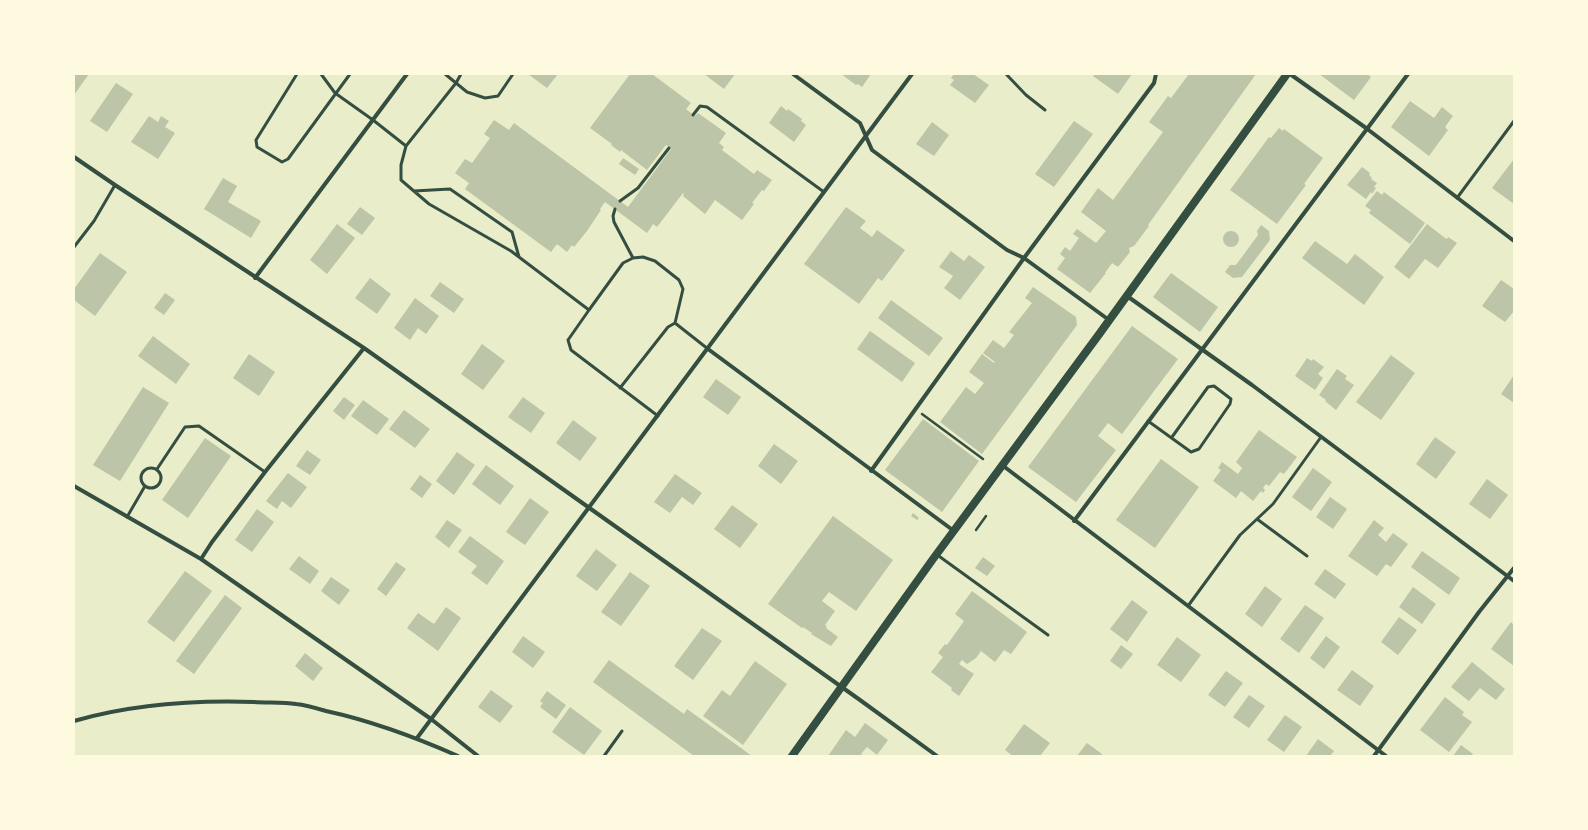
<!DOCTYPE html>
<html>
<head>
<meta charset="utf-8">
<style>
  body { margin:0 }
  #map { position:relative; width:1588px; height:830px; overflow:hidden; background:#e9edc9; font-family:Spectral,serif }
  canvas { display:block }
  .frame { position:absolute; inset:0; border:75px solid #fefae0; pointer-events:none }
</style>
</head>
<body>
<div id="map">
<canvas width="1588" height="830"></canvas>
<div class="frame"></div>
</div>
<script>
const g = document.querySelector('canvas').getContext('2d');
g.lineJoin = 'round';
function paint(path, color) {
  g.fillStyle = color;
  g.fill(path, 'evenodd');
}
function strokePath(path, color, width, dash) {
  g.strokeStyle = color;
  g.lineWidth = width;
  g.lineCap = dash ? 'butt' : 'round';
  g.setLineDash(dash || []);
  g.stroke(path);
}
const building = new Path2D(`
  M74,74H89L74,95Z
  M528,74H558L547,88Z
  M630,74H652L691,103L686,109L695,116L698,113L726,133L719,143L724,147L722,150L754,174L757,170L772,180L764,191L762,190L752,203L754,204L742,220L715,200L705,214L683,196L684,194L683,193L657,227L653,224L647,233L605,202L600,209L601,210L587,231L574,247L572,245L567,252L557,244L551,252L465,189L469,183L455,173L465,159L472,163L490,138L484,134L494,120L509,130L514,123L628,207L671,149L666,145L647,170L621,150L620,152L611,145L612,144L590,128Z
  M704,74H735L724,89Z
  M841,74H871L862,87L858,84L856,85Z
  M954,74H973L989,85L975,103L950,85L954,80L951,78Z
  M1095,74H1132L1118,94L1093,76Z
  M1189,74H1256L1148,225L1149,226L1134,246L1129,248L1130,252L1118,267L1112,263L1105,273H1106L1090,293L1057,269L1065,258L1060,254L1065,247L1070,251L1079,238L1073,234L1077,229L1096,243L1106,231L1081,212L1098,188L1113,200L1163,132L1149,122L1168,96L1171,98Z
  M1319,74H1367L1371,77L1354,100Z
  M116,83L133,94L107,132L90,121Z
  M1410,101L1434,118L1442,107L1453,116L1445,127L1448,130L1429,156L1391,127Z
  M781,106L787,111L788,109L802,119L801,121L806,125L794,142L769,123Z
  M149,116L158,122L161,116L169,121L165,127L175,133L158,159L131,142Z
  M1074,121L1093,134L1054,187L1035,174Z
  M932,122L949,135L934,156L916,144Z
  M1279,128L1283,131L1284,129L1323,158L1304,184L1306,185L1277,224L1230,190L1269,137L1271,138Z
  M623,158L639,169L635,175L619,164Z
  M1514,159V204L1492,188Z
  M1362,167L1370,173L1369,175L1372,178L1371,179L1377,183L1374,187L1376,188L1372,194L1371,192L1366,199L1347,185Z
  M223,178L237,186L228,202L261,221L251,238L204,209Z
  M1377,191L1382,195L1384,192L1425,223L1410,244L1369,213L1371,210L1365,206Z
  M360,207L375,218L362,235L347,224Z
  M846,207L866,221L860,228L872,237L877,230L905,250L882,281L878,278L859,304L804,264Z
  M337,224L355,238L327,274L310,260Z
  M1427,224L1445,238L1447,239L1448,237L1457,243L1438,268L1425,259L1409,279L1394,267Z
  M1261,225L1269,231L1270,240L1242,277L1233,278L1225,272L1230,265H1236L1258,235L1257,231Z
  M1223 239a8 8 0 1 1 16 0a8 8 0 1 1-16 0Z
  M1315,241L1347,264L1355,254L1384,277L1364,305L1302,258Z
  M951,251L964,261L969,255L985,267L960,300L944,288L953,276L939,267Z
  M100,253L127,272L95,316L74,300V289Z
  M1171,273L1218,307L1200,332L1153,297Z
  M370,278L391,294L377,314L355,298Z
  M1501,280L1514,289V311L1505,322L1482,306Z
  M440,282L464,299L454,313L430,296Z
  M1033,287L1076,317L1077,325L982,454L940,422L966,387L975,394L984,383L969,372L982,354L994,363L995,362L983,353L993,340L1004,348L1014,335L1009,332L1032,303L1025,298Z
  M165,293L175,300L164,315L154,308Z
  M415,298L439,316L426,334L418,328L410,340L394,328Z
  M891,300L943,338L929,356L878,318Z
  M1132,326L1178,359L1122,434L1108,423L1098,436L1116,450L1076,502L1028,467Z
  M870,331L915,363L902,382L857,349Z
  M153,336L190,364L176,384L138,356Z
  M482,344L505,361L483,390L461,374Z
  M249,354L275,372L259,396L233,378Z
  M1391,355L1415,373L1381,420L1356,402Z
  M1307,358L1312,361L1313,359L1324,367L1318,374L1323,378L1315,390L1295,376Z
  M1337,369L1347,376L1345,379L1354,385L1336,410L1325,401L1326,400L1319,395Z
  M1514,375V403L1501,394Z
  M716,379L741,397L728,415L703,397Z
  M143,387L169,403L120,481L93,465Z
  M344,397L355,405L344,420L333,411Z
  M523,397L545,413L531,433L508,417Z
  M363,400L389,419L377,435L351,416Z
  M404,410L430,429L415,448L389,429Z
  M923,419L979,461L942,512L885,470Z
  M573,420L597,438L580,461L556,443Z
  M1259,430L1297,457L1284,474L1280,472L1269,486L1266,484L1263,488L1265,490L1263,493L1261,491L1253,501L1241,491L1236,498L1213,481L1221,470L1218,468L1222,462L1238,474L1242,468L1236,462Z
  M1435,437L1456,452L1436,479L1416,464Z
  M205,438L231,456L188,518L162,500Z
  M774,444L798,461L781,484L758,466Z
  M307,450L321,460L310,475L296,466Z
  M457,452L475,465L454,495L436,481Z
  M1161,459L1199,487L1155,548L1116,520Z
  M486,465L514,486L500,505L472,484Z
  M1313,468L1332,482L1311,511L1292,497Z
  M288,473L307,487L291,508L282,501L277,509L266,501Z
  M675,474L702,493L693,505L682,497L670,513L654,502Z
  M420,475L432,484L422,498L410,489Z
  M1487,479L1508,495L1490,519L1469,504Z
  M1330,497L1347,509L1333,529L1316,517Z
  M530,498L549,512L525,545L506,532Z
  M732,505L758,524L740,548L714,529Z
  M257,509L274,522L252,552L235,540Z
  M913,513L919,518L917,520L911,516Z
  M833,516L893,560L856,611L829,592L822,601L835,611L825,625L827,627L826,628L838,637L831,646L811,634L812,633L803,627L802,628L768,604Z
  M447,520L462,530L449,548L435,537Z
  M1374,520L1384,528L1378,535L1386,542L1393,533L1408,544L1391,567L1386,564L1377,576L1348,556Z
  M470,536L504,561L487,585L471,573L477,566L458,552Z
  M596,549L617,565L597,591L576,576Z
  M1422,551L1460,578L1449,595L1411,567Z
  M299,556L319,571L310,584L289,569Z
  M983,557L995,566L987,576L975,568Z
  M396,562L406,569L386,596L377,589Z
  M1325,569L1346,584L1335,599L1314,584Z
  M185,571L212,591L174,642L147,622Z
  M630,572L650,586L621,626L601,612Z
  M331,577L350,590L339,605L321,591Z
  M1265,586L1282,599L1262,627L1245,614Z
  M1413,587L1436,604L1422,624L1399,607Z
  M972,591L1027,632L1011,654L1004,650L995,662L981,651L976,658L967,664L962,660L959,664L974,674L959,696L951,690L952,688L931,672L943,657L938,653L945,644L947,645L964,621L955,614Z
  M225,595L242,608L194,674L176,661Z
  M1132,600L1148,612L1127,642L1110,629Z
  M1305,605L1324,618L1299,653L1280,639Z
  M446,607L461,618L438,651L407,628L418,613L434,624Z
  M1399,617L1417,630L1398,655L1381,642Z
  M1511,622L1514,625V666L1491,649Z
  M702,628L722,641L693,680L674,666Z
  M523,636L545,652L533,668L512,652Z
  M1326,636L1340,647L1324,669L1310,658Z
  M1177,637L1201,655L1181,682L1157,665Z
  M1121,645L1133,654L1121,669L1110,661Z
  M305,653L323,668L313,681L295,666Z
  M609,660L684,714L687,709L752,756H694L593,682Z
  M755,661L787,684L743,745L703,716L722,690L730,696Z
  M1472,662L1505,689L1496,700L1480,688L1469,701L1451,687Z
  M1352,670L1374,686L1360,706L1337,690Z
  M1226,671L1243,683L1225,707L1208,695Z
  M491,690L513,706L500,723L478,707Z
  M547,691L566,705L556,719L540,707L543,703L540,701Z
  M1249,695L1265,706L1249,728L1233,717Z
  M1445,697L1464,712L1462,715L1472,722L1449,752L1420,730Z
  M570,707L602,731L584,755L552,732Z
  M1285,715L1302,727L1284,752L1267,740Z
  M865,723L888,740L877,755L867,747L861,754L864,756H828L846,730L855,737Z
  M1024,724L1050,743L1040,756H1013L1005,750Z
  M1318,739L1334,751L1330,756H1306Z
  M1087,743L1102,754L1101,756H1077Z
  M1461,745L1473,754L1471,756H1453Z`);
const path = new Path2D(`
  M922,414L983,459
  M976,530L986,516`);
const service = new Path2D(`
  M297,74L256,140L257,147L282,162L288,159L350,74
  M321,74L335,93L373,120L406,146
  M445,74L467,92L485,98L498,96L513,74
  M461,74L456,83L406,146L401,165V180L429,204L511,251L589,310L568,340L571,350L658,416
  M1006,74L1026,95L1045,110
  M693,115L700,106L707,107L824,192
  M414,191L450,189L512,232L519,257
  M1457,198L1514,121
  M620,201L638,188L669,148
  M615,209L613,216L614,222L633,258
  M74,247L94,221L115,185
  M589,310L623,263L633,258L643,257L655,261L679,280L683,289L675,323L708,349
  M620,388L668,327L675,323
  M1148,421L1191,452L1199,449L1230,404L1231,399L1214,386L1208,387L1172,437
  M141 478a10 10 0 1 1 20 0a10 10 0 1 1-20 0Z
  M157,469L185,427L199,426L265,472
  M127,517L145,486
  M1257,519L1307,556
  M936,554L1048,635
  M1188,606L1240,535L1273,504L1321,437
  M604,756L622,731`);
const minor = new Path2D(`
  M793,74L860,123L872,150L1007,250L1024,258L1109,320
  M1290,74L1366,128L1514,241
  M74,157L115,185L364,348L860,700L937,756
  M255,278L407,74
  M1127,296L1252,385L1514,581
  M708,349L954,531
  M1002,465L1386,756
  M871,471L1024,258L1154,83L1156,74
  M74,486L201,559L431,719L478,756
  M1074,521L1408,74
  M201,559L212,542L265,472L364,348
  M74,721C133,704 193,700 254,702C268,703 283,702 296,704C306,705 316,708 326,711C372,721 415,737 458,756
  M417,738L912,74
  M1374,756L1479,612L1514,568`);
const secondary = new Path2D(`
  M792,756L933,559L1100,333L1287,74`);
paint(building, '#bcc5a7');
strokePath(path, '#344e41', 2.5);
strokePath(service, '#344e41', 3);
strokePath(minor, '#344e41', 4);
strokePath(secondary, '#344e41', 8);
</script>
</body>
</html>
